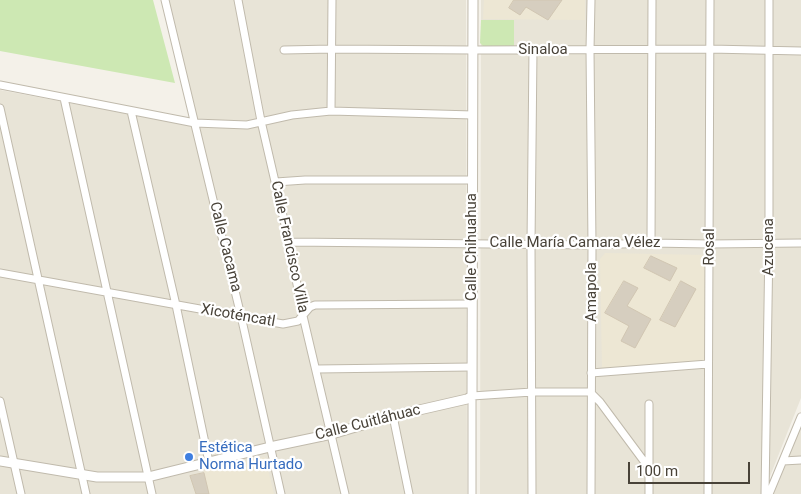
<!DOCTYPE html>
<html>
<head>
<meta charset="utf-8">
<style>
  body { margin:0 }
  #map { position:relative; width:801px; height:494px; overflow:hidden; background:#f4f1e9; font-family:Roboto,sans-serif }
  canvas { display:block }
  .scale { position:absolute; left:628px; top:462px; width:122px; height:22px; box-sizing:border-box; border:2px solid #484238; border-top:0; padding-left:6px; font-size:15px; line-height:18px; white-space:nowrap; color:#484238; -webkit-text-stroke:4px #fff; paint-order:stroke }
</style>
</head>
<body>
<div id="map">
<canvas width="801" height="494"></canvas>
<div class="scale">100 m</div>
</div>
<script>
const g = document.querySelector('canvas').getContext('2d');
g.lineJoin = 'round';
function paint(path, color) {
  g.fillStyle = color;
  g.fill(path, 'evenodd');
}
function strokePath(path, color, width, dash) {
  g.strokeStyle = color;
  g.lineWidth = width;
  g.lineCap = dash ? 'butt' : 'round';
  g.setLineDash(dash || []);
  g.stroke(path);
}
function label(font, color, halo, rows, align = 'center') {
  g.font = font + ' Roboto,sans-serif';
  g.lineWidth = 4.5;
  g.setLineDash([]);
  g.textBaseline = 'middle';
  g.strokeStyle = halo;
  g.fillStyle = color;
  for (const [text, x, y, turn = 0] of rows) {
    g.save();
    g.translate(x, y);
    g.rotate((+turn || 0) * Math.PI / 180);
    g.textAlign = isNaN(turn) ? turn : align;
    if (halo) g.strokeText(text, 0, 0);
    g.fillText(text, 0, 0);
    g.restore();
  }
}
const residential = new Path2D(`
  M168,0H466L467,494H285Z
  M481,0H801V398L763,494H480Z
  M0,90L193,126L278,494H0Z
  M801,415V494H768Z`);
const education = new Path2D(`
  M484,0H585V20L483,19Z
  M605,253L706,255L705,361L602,369L600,259Z
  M265,457L274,494H209L204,471Z`);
const green = new Path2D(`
  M0,0H153L175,83L0,51Z
  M481,20H514V48L484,47L480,43Z`);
const building = new Path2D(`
  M514,0H562L548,20L526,7L520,15L509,8Z
  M651,256L677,268L670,281L644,268Z
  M624,281L638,288L627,306L651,319L635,348L621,341L629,326L605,313Z
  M681,281L696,289L675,327L660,320Z
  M204,473L209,494H196L190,476Z`);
const minor = new Path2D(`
  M165,0L241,316L281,494
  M238,0L261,121L289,242L303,316L345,494
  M284,50L332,49L473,50L710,49L801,51
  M0,85L195,123L247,125L292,115L331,111L473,115
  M64,98L152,494
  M0,108L86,494
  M131,111L176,305L209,462
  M331,111L332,0
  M276,182L305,180H472
  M289,242L592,245L651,243L710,244L801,243
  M651,243L652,0
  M0,273L283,324L298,321L310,307L315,305L471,304
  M317,369L471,367
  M591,373L708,364
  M0,401L21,494
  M649,404V494
  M393,416L409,494
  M783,461L801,460
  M472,494V396L532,392H590L600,402L649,468
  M532,494L531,244L533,50
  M591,494L592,245L590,50L591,0
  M708,494L710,0
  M765,494L769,243V0
  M769,494L801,417`);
const tertiary = new Path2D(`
  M0,461L97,477H148L270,447L332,434L393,416L467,399L472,396L473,0`);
const markers = [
  [189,457,5,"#3f7fe0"]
];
const streetNames = [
  ["Sinaloa",543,50],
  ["Calle María Camara Vélez",575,243],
  ["Calle Cacama",225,247,76],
  ["Calle Francisco Villa",289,247,78],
  ["Calle Chihuahua",472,247,-90],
  ["Rosal",710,247,-89],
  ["Azucena",769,247,-90],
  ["Amapola",592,292,-90],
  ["Xicoténcatl",238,316,10],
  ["Calle Cuitláhuac",368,423,-14]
];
const shopNames = [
  ["Estética",199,448],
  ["Norma Hurtado",199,465]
];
paint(residential, '#e8e4d7');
paint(education, '#ede7d4');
paint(green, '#cde8b3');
paint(building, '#d6cebf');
strokePath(building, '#d1c6b2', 1);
strokePath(minor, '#c0baac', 9);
strokePath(tertiary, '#c0baac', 11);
strokePath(minor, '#fff', 7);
strokePath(tertiary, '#fff', 9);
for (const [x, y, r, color] of markers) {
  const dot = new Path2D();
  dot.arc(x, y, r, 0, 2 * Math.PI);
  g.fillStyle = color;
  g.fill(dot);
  strokePath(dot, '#fff', 2);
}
label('15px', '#484238', '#fff', streetNames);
label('15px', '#366cbe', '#fff', shopNames, 'left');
</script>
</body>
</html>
